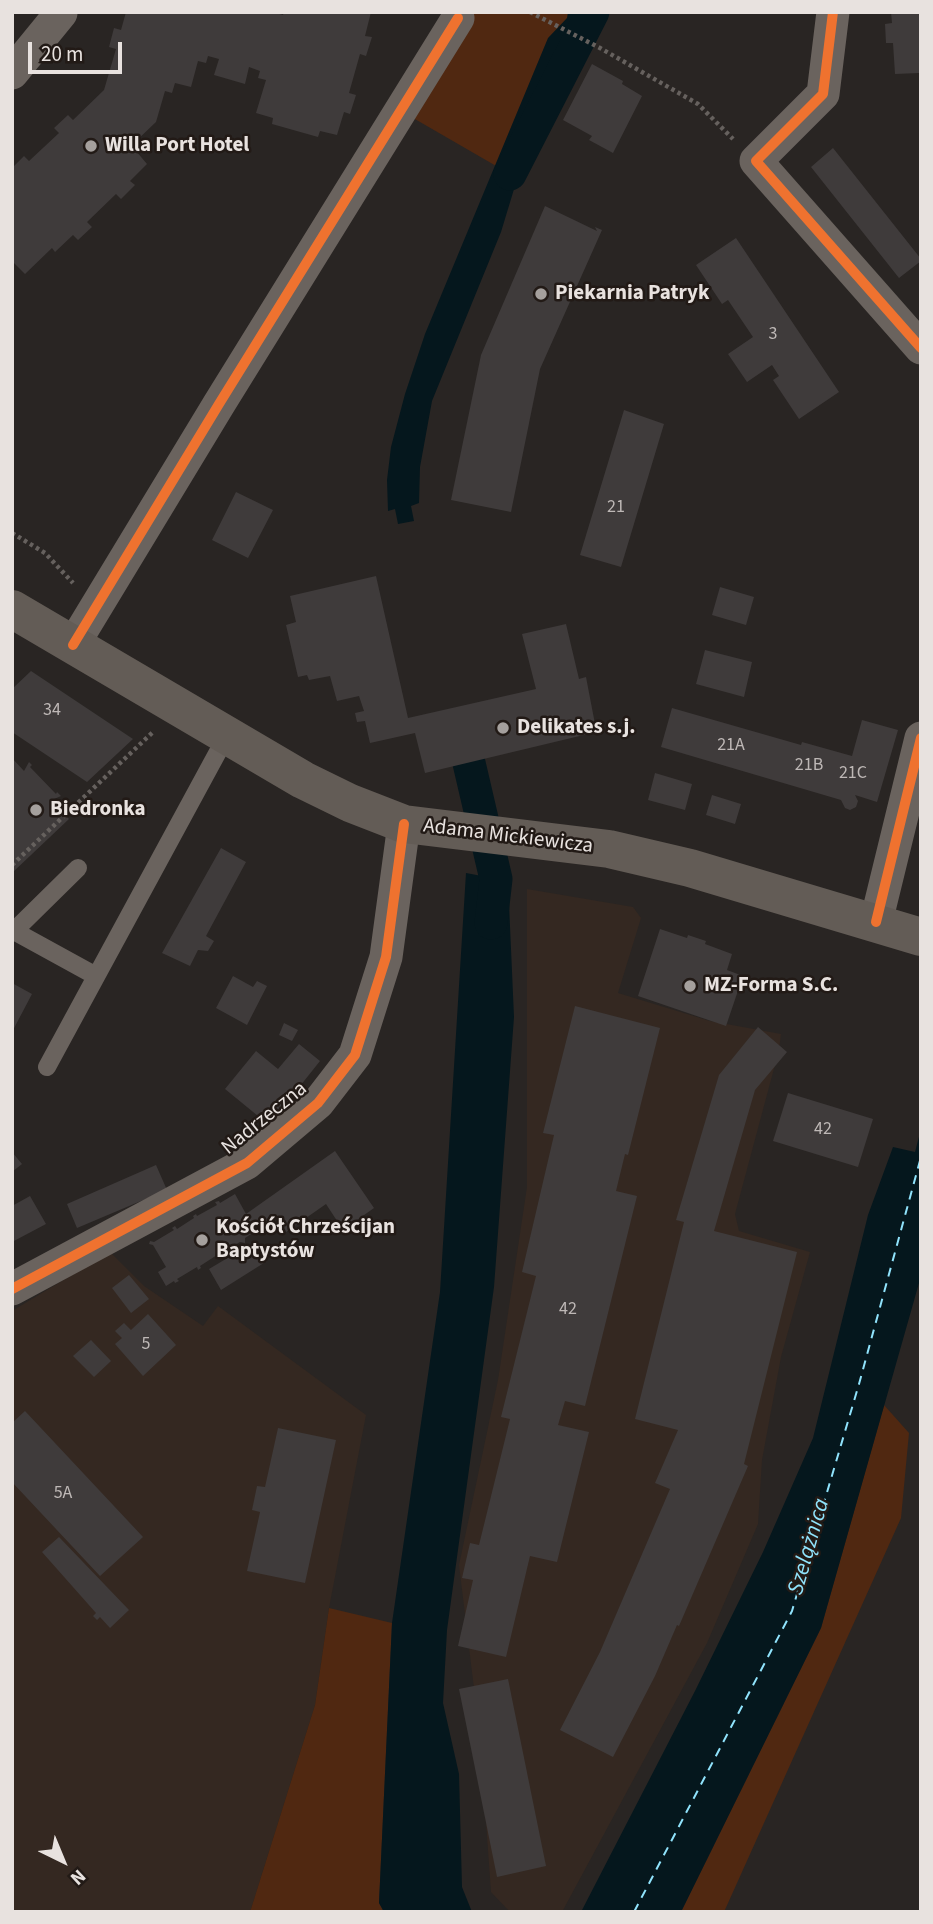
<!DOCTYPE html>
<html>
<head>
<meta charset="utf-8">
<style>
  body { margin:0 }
  #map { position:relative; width:933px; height:1924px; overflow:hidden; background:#292523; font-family:"Source Sans 3",sans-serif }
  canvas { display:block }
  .frame { position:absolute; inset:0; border:14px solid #e8e2df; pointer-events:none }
  .north { position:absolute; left:28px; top:1826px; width:70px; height:70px; -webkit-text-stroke:5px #221a16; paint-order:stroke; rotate:137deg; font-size:19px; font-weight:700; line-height:28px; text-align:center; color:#e8e2df }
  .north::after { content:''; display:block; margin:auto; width:24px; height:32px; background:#e8e2df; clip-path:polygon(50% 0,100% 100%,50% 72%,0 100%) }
  .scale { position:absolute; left:28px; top:42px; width:94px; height:32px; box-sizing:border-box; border:4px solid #e8e2df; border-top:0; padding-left:9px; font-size:21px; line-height:24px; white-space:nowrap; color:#e8e2df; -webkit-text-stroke:5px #221a16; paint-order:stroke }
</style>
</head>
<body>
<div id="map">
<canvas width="933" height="1924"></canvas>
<div class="frame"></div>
<div class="north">N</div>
<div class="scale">20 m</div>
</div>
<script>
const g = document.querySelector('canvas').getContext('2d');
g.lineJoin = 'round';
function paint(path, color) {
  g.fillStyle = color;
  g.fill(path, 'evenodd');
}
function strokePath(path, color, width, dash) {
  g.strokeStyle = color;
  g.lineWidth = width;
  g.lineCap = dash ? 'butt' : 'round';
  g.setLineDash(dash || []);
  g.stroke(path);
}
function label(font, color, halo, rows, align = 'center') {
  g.font = font + ' "Source Sans 3",sans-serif';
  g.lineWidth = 5;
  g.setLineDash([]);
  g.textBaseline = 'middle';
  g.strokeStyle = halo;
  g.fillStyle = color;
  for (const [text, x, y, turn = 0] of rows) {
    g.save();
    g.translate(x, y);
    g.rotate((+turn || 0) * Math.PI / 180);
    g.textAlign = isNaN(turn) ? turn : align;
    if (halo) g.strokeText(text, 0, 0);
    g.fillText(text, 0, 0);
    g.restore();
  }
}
const built = new Path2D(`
  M527,889L633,907L641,918L618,993L710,1021L781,1034L779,1050L735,1214L739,1231L810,1252L781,1357L762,1460L758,1524L707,1643L562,1912H510L491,1892L480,1738L459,1565L498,1380L527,1187Z
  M110,1252L144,1286L203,1326L218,1306L366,1415L329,1608L315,1705L250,1912H12V1311Z`);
const green = new Path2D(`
  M455,12H592L510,174L401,111Z
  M884,1405L909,1433L901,1518L724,1912H681L821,1628Z
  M329,1608L392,1623L379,1903L384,1912H250L315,1705Z`);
const water = new Path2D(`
  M568,12H608L595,30L579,23L533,115L528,143L501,232L432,401L420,467L419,503L411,506L414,521L398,524L395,509L388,511L387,480L391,447L405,394L425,334L548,38L567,18Z
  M466,873L508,881L514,1017L494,1287L447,1630L443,1703L459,1774L462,1887L472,1912H384L379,1903L392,1623L440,1292Z
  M921,1129V1276L821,1628L681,1912H581L695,1691L763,1552L813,1438L868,1215L893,1147L915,1152Z`);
const canal = new Path2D(`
  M510,174L593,12
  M469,763L496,879L491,923`);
const ferry = new Path2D(`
  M634,1912L792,1611L859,1384L921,1157`);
const building = new Path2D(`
  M126,12H272L283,15L284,12H371L365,36L372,37L366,56L360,54L349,93L356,95L350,114L344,112L337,135L320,131L318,137L272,124L273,118L256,113L266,80L258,78L260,71L249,67L245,84L214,75L219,59L208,56L206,63L198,61L191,87L175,83L172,93L165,91L156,122L134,143L139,148L136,151L147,164L130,181L135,185L121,199L116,194L87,222L92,227L78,240L73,235L55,252L52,248L25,274L12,261V168L24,156L29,161L59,133L54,128L68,115L73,120L104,90L116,49L109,47L114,28L121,30Z
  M891,12H921L919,73L895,74L893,43H886L885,24L892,23Z
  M592,64L623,81L622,84L642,96L613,153L589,140L592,136L563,120Z
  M833,148L921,259V261L899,278L811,167Z
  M545,206L597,231L595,227L602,230L540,369L511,512L451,500L481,355Z
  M736,238L839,392L799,419L773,380L779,376L772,365L747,382L728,354L753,337L728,300L722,304L696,265Z
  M624,410L664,424L621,567L580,555Z
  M236,492L273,510L248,558L212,540Z
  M376,576L408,718L536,689L522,634L566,624L579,679L586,677L595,724L588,734L425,773L415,733L370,743L365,721L357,722L355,713L364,711L359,696L337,701L330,676L309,680L307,675L298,677L286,625L296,622L290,596Z
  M720,587L754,597L746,625L712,615Z
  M705,650L752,662L744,697L696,684Z
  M31,671L133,739L87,782L12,732V689Z
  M672,708L801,745L802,742L852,756L862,720L898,730L877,802L855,795L858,801L856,807L850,810L845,808L841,800L661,747Z
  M12,758L24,771L29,762L32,765L30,767L56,794L57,792L61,796L52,800L69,819L12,873Z
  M655,773L692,784L685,810L648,800Z
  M712,795L741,804L735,824L706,815Z
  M221,848L246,862L206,936L214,941L208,951L198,950L190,966L162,953Z
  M660,929L687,938L688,935L706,941L705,944L732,954L727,970L743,976L726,1026L638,996Z
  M233,976L253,987L257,981L267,986L247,1025L216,1008Z
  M12,983L32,994L12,1032Z
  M575,1006L660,1028L628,1155L625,1154L616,1191L637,1196L585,1406L565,1401L558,1425L589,1432L557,1562L530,1556L506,1657L458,1646L473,1580L462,1578L470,1543L479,1545L510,1419L501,1417L536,1276L522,1272L554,1135L543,1133Z
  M284,1023L298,1030L292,1041L279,1035Z
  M758,1027L787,1052L755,1090L714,1231L797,1252L744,1464L748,1466L679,1626L677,1625L655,1676L613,1757L560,1730L600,1652L670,1489L655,1483L678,1430L635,1419L684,1222L676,1220L719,1075Z
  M299,1044L320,1061L269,1125L225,1089L256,1051L278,1069Z
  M788,1093L873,1119L858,1167L773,1141Z
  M335,1151L374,1208L343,1230L326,1204L286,1232L276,1218L245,1238V1243L240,1242L220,1253L221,1256L218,1257L217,1255L200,1266L201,1268L198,1270L197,1267L177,1279L179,1281L175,1283L174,1281L166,1286L158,1272L166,1267L153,1245L149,1244L150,1241L154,1242L174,1230L172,1228L175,1226L177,1229L194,1218L193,1216L196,1214L197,1216L217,1205L215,1202L219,1201L220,1203L235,1194L246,1214Z
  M12,1152L22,1164L12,1172Z
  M156,1165L167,1190L77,1228L67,1204Z
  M30,1196L46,1224L12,1242V1206Z
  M256,1241L267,1261L221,1290L209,1269Z
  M129,1275L149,1299L131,1313L112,1288Z
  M148,1314L176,1345L143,1376L115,1344L122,1338L115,1331L124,1323L131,1330Z
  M91,1340L111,1361L94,1377L73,1356Z
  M25,1411L143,1537L100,1576L12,1482V1423Z
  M278,1428L336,1440L305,1583L247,1571L260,1512L252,1510L257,1486L265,1487Z
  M59,1537L129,1610L110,1628L100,1617L97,1620L93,1616L96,1613L42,1552Z
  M508,1679L546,1866L497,1877L459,1689Z`);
const path = new Path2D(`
  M530,12L600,48L698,104L733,139
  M12,533L45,553L73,583
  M12,865L153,732`);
const service = new Path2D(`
  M14,931L78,868
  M12,932L14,931L96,976
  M47,1067L226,737`);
const minor = new Path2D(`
  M833,12L823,94L756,161L921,348
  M12,73L61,13
  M73,645L219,404L458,18
  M876,922L921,738
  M12,1289L247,1163L318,1103L355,1055L386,957L404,824`);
const secondary = new Path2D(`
  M12,609L303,780L350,803L404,824L609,849L690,868L921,937`);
const cycleway = new Path2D(`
  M833,12L823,94L756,161L921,348
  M73,645L219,404L458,18
  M876,922L921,738
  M12,1289L247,1163L318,1103L355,1055L386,957L404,824`);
const markers = [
  [91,146,7,"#a5a09d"],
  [541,294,7,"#a5a09d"],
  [503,728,7,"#a5a09d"],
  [36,810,7,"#a5a09d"],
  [690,986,7,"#a5a09d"],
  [202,1240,7,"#a5a09d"]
];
const numberNames = [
  ["3",773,335],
  ["21",616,508],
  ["34",52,711],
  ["21A",731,746],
  ["21B",809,766],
  ["21C",853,774],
  ["42",823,1130],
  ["42",568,1310],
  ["5",146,1345],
  ["5A",63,1494]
];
const poiNames = [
  ["Willa Port Hotel",105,146],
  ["Piekarnia Patryk",555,294],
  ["Delikates s.j.",517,728],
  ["Biedronka",50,810],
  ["MZ-Forma S.C.",704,986],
  ["Kościół Chrześcijan",216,1228],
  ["Baptystów",216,1252]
];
const streetNames = [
  ["Adama Mickiewicza",508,837,7],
  ["Nadrzeczna",265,1119,-39]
];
const waterNames = [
  ["Szelążnica",810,1547,-74]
];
paint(built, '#342821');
paint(green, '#502811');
paint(water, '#05171d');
strokePath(canal, '#05171d', 33);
strokePath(ferry, '#90e3fc', 2, [9, 7]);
paint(building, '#3f3b3b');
strokePath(path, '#66615e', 4.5, [3.5, 3.5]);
strokePath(service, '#6a635e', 18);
strokePath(minor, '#6a635e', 33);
strokePath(secondary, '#635c56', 38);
strokePath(cycleway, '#ef722f', 10);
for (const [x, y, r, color] of markers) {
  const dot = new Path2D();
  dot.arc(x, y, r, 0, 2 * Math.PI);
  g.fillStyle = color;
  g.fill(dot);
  strokePath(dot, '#221a16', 2.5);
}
label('18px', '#beb8b6', null, numberNames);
label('bold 21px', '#e8e2df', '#221a16', poiNames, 'left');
label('21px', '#e8e2df', '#221a16', streetNames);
label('italic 23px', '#90e3fc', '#221a16', waterNames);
</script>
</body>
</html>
